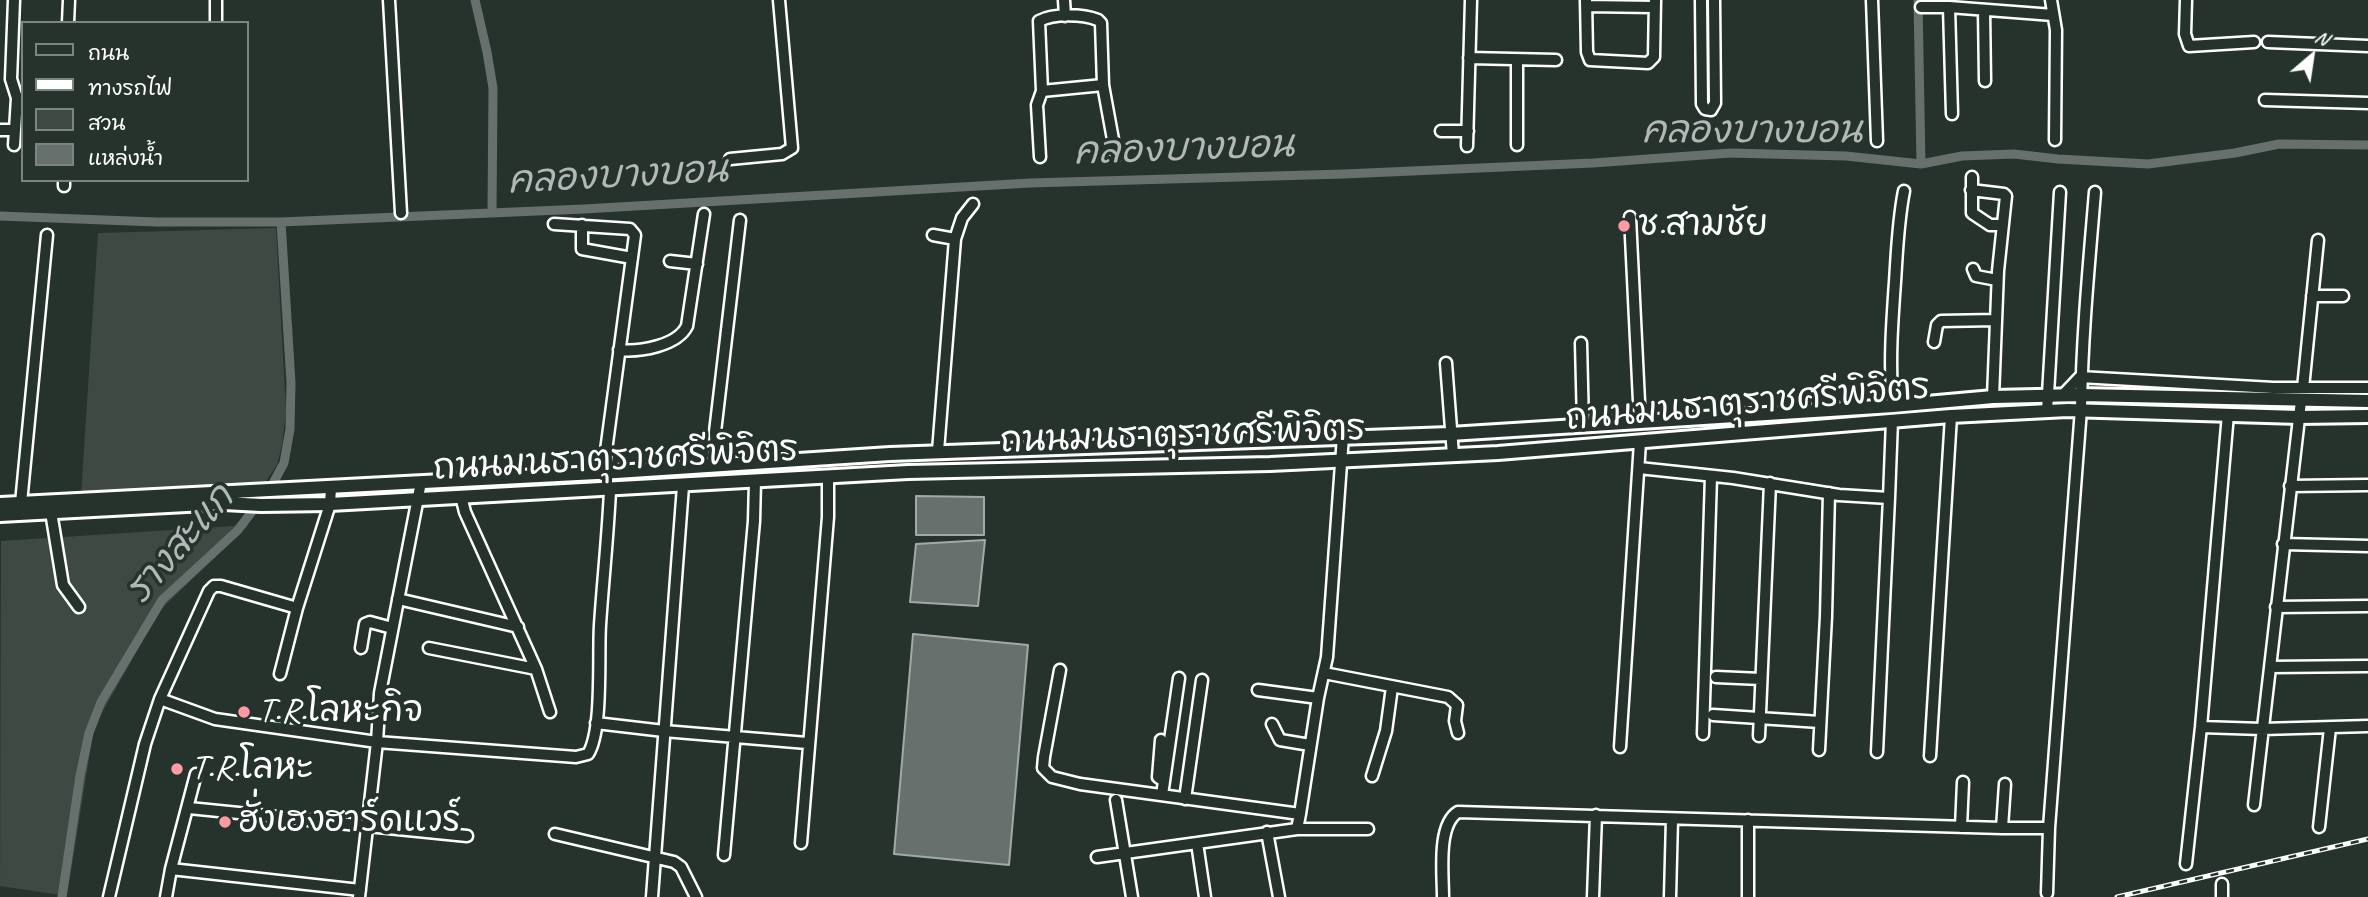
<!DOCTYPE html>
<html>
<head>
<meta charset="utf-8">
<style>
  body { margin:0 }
  #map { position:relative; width:2368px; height:897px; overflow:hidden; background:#26332d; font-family:Caveat,"Playpen Sans Thai",sans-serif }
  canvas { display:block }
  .legend { position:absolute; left:21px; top:21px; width:228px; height:161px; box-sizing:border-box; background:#26332d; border:2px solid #7d8581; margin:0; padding:9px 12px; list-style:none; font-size:21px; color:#fff }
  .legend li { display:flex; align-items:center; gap:14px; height:35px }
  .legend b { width:35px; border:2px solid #7d8581 }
  .north { position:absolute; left:2277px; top:21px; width:70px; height:70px; -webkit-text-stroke:5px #26332d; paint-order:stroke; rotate:29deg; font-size:19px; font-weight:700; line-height:28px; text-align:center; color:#fff }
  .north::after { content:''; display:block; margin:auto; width:24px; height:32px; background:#fff; clip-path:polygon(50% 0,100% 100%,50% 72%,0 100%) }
</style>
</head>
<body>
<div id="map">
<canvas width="2368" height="897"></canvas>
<ul class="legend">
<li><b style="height:9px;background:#26332d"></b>ถนน</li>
<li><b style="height:9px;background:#fff"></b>ทางรถไฟ</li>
<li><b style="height:19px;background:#3e4944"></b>สวน</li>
<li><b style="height:19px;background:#67706c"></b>แหล่งน้ำ</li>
</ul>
<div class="north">N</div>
</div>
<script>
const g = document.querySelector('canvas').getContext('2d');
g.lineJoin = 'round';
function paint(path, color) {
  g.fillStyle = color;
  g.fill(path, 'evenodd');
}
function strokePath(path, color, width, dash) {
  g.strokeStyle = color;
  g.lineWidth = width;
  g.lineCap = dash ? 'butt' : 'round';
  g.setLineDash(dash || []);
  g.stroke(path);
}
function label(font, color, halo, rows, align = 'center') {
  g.font = font + ' Caveat,"Playpen Sans Thai",sans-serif';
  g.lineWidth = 7;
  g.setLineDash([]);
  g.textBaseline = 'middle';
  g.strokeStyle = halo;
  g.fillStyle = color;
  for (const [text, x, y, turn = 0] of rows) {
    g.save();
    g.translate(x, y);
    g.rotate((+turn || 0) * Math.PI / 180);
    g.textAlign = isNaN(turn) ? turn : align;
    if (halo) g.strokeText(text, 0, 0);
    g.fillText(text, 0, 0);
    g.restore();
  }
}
const green = new Path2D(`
  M276,228L286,411L282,445L277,465L262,487L81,495L98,233Z
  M249,525L160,610L94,727L67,896L0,886L1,541Z`);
const water = new Path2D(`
  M916,496L984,497V535H916Z
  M985,540L978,606L910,602L916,544Z
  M913,634L1028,645L1009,865L894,854Z`);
const canal = new Path2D(`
  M475,0L487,52L493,88L492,213
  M1918,0L1921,164
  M0,216L156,222H281L584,209L1030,183L1344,174L1593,163L1731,153L1846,156L1921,164L1962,156L2014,154L2058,159L2148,164L2235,153L2279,144L2368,145
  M62,897L80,776L89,733L101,702L162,600L237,531L271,487L284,463L290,429L291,383L281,222`);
const minor = new Path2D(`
  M14,0L11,79L17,98L15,130
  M389,0L401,213
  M1064,0L1065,16
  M1586,0L1587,52L1590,60L1648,63L1654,57L1655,0
  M1701,0L1702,104L1705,109L1711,110L1715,103L1714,0
  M1872,0L1877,141
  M2051,0L2056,30L2055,140
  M2186,0L2185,34L2189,46L2254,42
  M1586,6L1654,7
  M1921,7H1949L2053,15
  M1949,7L1952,114
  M1984,10L1985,81
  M68,23L69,0
  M216,23V0
  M2268,42L2368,46
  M1469,58L1556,60
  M1103,85L1116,156
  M2265,100L2368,103
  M0,130H15L14,145
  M1441,131H1468
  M1517,145V60
  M1467,146L1471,0
  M1040,157L1037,105L1042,91L1039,21C1054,13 1083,14 1098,20L1101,23L1103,85L1042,91
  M730,159L782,154L792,148L779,0
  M1972,177V213L1990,225H2003
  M64,186V180
  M1971,190L2004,194L2006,196L1998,271L1993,397
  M1630,217L1640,422
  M554,224L630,229L635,235L603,473
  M582,225V249L632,258
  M933,235L955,239
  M670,261L697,264
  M1973,269L1976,276L1997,280
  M2312,296H2343
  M1934,342L1937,325L1941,321L1996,320
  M1581,343L1583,426
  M619,350C640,352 677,346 687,326L704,214
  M1446,363L1453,455
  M2303,388L2318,240
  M2063,395L2080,377L2273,388H2368
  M1893,406C1889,364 1892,324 1895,282C1897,251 1898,221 1904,191
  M2047,411L2060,192
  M938,451L955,239L962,218L973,204
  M716,464L715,432L740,220
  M1639,468L1733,478L1839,495L1889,498L1892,420
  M2290,486L2368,485
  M461,496L465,512L536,669L550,712
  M21,503L47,235
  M51,512L63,585L79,607
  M2283,544L2368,546
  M398,599L518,627
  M2276,607L2368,606
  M361,648L365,624L370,622L392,628
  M429,648L536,669
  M2270,667L2368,666
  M1060,670L1044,757L1043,768L1052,777L1080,784L1300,814L1318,698L1327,657L1343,436
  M1324,673L1448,697L1457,705L1455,721L1458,733
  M280,674L297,608L330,504L331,488
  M1716,677L1761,679
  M1258,690L1318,698
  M160,699L215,719L377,742L576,757L588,754C603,731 598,655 600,625C603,580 608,535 610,490
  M1713,715L1820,722
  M596,723L664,731L807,743
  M1272,724L1280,740L1310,745
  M2201,727L2262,729L2368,726
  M1703,734L1711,476
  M1759,736L1770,483
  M1161,740L1158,777L1164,781
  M1620,747L1640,442
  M1819,750L1826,616L1829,493
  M1877,752L1889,498
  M1930,756L1951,416
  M1372,776L1386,731L1392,687
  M1162,795L1179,678
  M1185,799L1202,680
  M1116,800L1132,897
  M2254,805L2301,401
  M189,808L467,836
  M1961,827L1963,782
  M2319,827L2330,728
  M2002,828L2005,784
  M1297,829H1368
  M1267,832L1279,897
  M555,834L674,862L681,867L696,897
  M801,843L828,517V477
  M1197,843L1205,897
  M724,855L754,521L755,481
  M1097,857L1297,829L1300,814
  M2186,864L2201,727L2228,414
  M171,869L360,890
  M2222,884V897
  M2047,893L2049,828
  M109,897L145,744L160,699L209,591L214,586H221L297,608
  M166,897L171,869L196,774
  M359,897L377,742L380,693L421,482
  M652,897L683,486
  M1443,897C1443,873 1437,825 1458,812L2002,828H2049L2081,409C2082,336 2089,264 2095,192
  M1593,897L1596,815
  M1670,897L1672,819
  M1748,897V820`);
const tertiary = new Path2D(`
  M0,504L616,472L890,454L1450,434L1893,406L1993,397L2081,395L2368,401
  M0,515L224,503L261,505L330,504L908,472L1270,464L1498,453L1951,416L2068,410L2299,417L2368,416`);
const rail = new Path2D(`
  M2117,897L2368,839`);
const markers = [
  [1624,226,7,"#ff9aa2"],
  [244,712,7,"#ff9aa2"],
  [177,769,7,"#ff9aa2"],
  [225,822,7,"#ff9aa2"]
];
const poiNames = [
  ["ช.สามชัย",1638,226],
  ["T.R.โลหะกิจ",258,712],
  ["T.R.โลหะ",191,769],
  ["ฮั่งเฮงฮาร์ดแวร์",239,822]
];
const streetNames = [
  ["ถนนมนธาตุราชศรีพิจิตร",1748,404,-5],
  ["ถนนมนธาตุราชศรีพิจิตร",1183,436,-2],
  ["ถนนมนธาตุราชศรีพิจิตร",616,460,-3]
];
const waterNames = [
  ["คลองบางบอน",1752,132],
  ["คลองบางบอน",1184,150,-2],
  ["คลองบางบอน",618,177,-3],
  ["รางสะแก",181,545,-49]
];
paint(green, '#3e4944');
paint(water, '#67706c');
strokePath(water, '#a4a9a7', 2);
strokePath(canal, '#67706c', 9);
strokePath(minor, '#fff', 15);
strokePath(tertiary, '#fff', 18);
strokePath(minor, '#26332d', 10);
strokePath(tertiary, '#26332d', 12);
strokePath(rail, '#fff', 5);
strokePath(rail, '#26332d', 2.5, [8]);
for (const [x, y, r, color] of markers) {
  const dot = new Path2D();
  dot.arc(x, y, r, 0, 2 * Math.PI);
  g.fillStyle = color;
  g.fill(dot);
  strokePath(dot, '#26332d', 2.5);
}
label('35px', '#fff', '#26332d', poiNames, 'left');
label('35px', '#fff', '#26332d', streetNames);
label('italic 37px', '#b3b8b6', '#26332d', waterNames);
</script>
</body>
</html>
